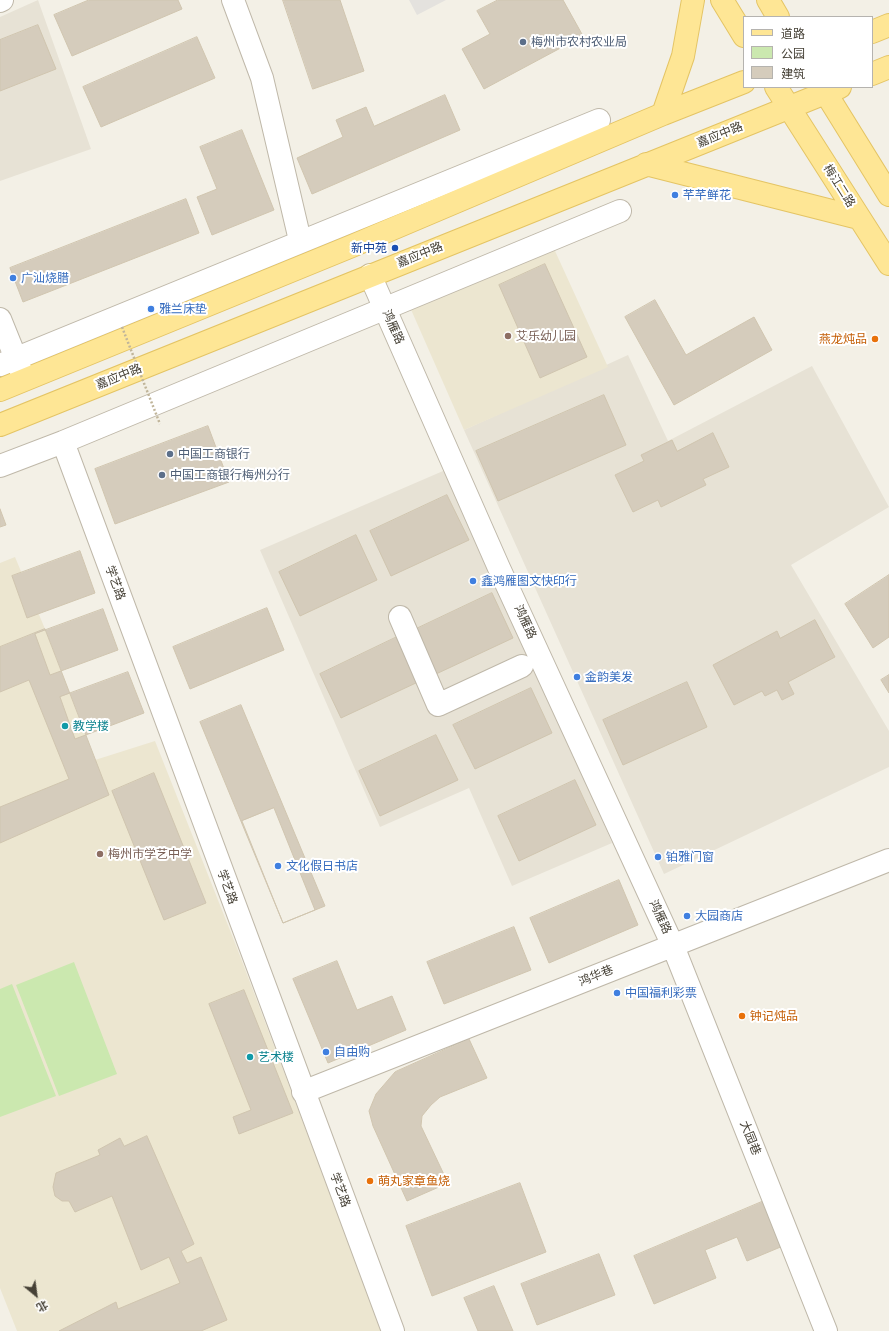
<!DOCTYPE html>
<html>
<head>
<meta charset="utf-8">
<style>
  body { margin:0 }
  #map { position:relative; width:889px; height:1331px; overflow:hidden; background:#f3f0e6; font-family:"Work Sans","Noto Sans SC",sans-serif }
  canvas { display:block }
  .legend { position:absolute; left:743px; top:16px; width:130px; height:72px; box-sizing:border-box; background:#fff; border:1px solid #b5b3af; margin:0; padding:5px 7px; list-style:none; font-size:12px; color:#464136 }
  .legend li { display:flex; align-items:center; gap:8px; height:20px }
  .legend b { width:20px; border:1px solid #b5b3af }
  .north { position:absolute; left:16px; top:1275px; width:40px; height:40px; -webkit-text-stroke:3px #fff; paint-order:stroke; rotate:151deg; font-size:11px; font-weight:700; line-height:16px; text-align:center; color:#464136 }
  .north::after { content:''; display:block; margin:auto; width:14px; height:18px; background:#464136; clip-path:polygon(50% 0,100% 100%,50% 72%,0 100%) }
</style>
</head>
<body>
<div id="map">
<canvas width="889" height="1331"></canvas>
<ul class="legend">
<li><b style="height:5px;background:#fee695"></b>道路</li>
<li><b style="height:11px;background:#cbe8af"></b>公园</li>
<li><b style="height:11px;background:#d5ccbc"></b>建筑</li>
</ul>
<div class="north">北</div>
</div>
<script>
const g = document.querySelector('canvas').getContext('2d');
g.lineJoin = 'round';
function paint(path, color) {
  g.fillStyle = color;
  g.fill(path, 'evenodd');
}
function strokePath(path, color, width, dash) {
  g.strokeStyle = color;
  g.lineWidth = width;
  g.lineCap = dash ? 'butt' : 'round';
  g.setLineDash(dash || []);
  g.stroke(path);
}
function label(font, color, halo, rows, align = 'center') {
  g.font = font + ' "Work Sans","Noto Sans SC",sans-serif';
  g.lineWidth = 4;
  g.setLineDash([]);
  g.textBaseline = 'middle';
  g.strokeStyle = halo;
  g.fillStyle = color;
  for (const [text, x, y, turn = 0] of rows) {
    g.save();
    g.translate(x, y);
    g.rotate((+turn || 0) * Math.PI / 180);
    g.textAlign = isNaN(turn) ? turn : align;
    if (halo) g.strokeText(text, 0, 0);
    g.fillText(text, 0, 0);
    g.restore();
  }
}
const residential = new Path2D(`
  M38,0L91,149L0,181V17Z
  M628,355L668,441L812,366L889,507L791,565L889,731V767L664,874L464,430Z
  M450,468L612,843L512,886L469,788L380,827L260,550Z`);
const education = new Path2D(`
  M550,240L608,367L464,430L409,305Z
  M15,557L45,629L95,760L155,741L237,948L382,1331H17L0,1288V563Z`);
const green = new Path2D(`
  M74,962L117,1074L59,1096L16,985Z
  M12,984L56,1096L0,1117V989Z`);
const parking = new Path2D(`
  M409,0H446L417,15Z`);
const building = new Path2D(`
  M89,0H178L182,9L72,56L54,15Z
  M283,0H340L364,71L313,89Z
  M498,0H563L583,36L484,89L462,49L490,34L477,11Z
  M38,25L56,69L0,91V40Z
  M197,37L215,78L101,127L83,87Z
  M445,95L460,130L312,194L297,158L343,137L336,120L366,107L374,126Z
  M242,130L274,210L212,235L197,197L217,189L200,147Z
  M186,199L199,233L23,302L10,268Z
  M545,264L587,357L540,378L499,285Z
  M655,300L686,355L754,317L772,350L674,405L625,317Z
  M604,395L626,445L498,501L476,451Z
  M208,426L229,482L115,524L95,469Z
  M713,433L729,467L703,479L706,485L661,507L658,500L633,512L615,475L644,461L641,455L672,440L677,451Z
  M447,495L469,540L391,576L370,531Z
  M0,509L6,525L0,527Z
  M356,535L377,580L300,616L279,572Z
  M80,551L95,593L27,618L12,576Z
  M889,575V637L873,648L845,604Z
  M492,593L513,638L436,674L414,630Z
  M267,608L284,650L190,689L173,647Z
  M103,609L118,650L50,675L35,634Z
  M815,620L835,657L788,682L794,694L782,700L777,690L765,696L762,691L734,705L713,665L777,631L780,638Z
  M45,629L109,795L0,843V807L69,779L29,680L0,692V647Z
  M397,637L418,682L341,718L320,674Z
  M128,672L144,713L75,739L60,697Z
  M889,675V693L881,680Z
  M687,682L707,727L623,765L603,720Z
  M531,688L552,733L475,769L453,725Z
  M241,705L325,906L283,923L200,722Z
  M436,735L458,780L380,816L359,771Z
  M154,773L206,903L164,920L112,791Z
  M575,780L596,825L519,861L498,816Z
  M274,808L315,910L283,923L242,821Z
  M619,880L638,925L549,963L530,918Z
  M514,927L531,970L444,1004L427,962Z
  M337,961L357,1010L392,996L406,1030L328,1063L293,979Z
  M244,990L293,1113L239,1134L233,1117L251,1110L209,1004Z
  M469,1039L487,1078L440,1097L431,1105L422,1116L421,1126L448,1183L407,1201L373,1126L369,1111L376,1094L395,1072Z
  M147,1136L194,1244L181,1251L187,1263L201,1257L227,1320L201,1331H59L116,1302L118,1309L180,1283L169,1257L141,1270L112,1196L75,1212L69,1201H62L55,1196L53,1187L56,1173L100,1155L98,1150L120,1138L124,1146Z
  M520,1183L546,1252L432,1296L406,1226Z
  M764,1201L783,1246L747,1261L737,1237L705,1250L716,1278L654,1304L634,1256Z
  M599,1254L615,1295L537,1325L521,1284Z
  M494,1286L513,1331H478L464,1298Z`);
const minor = new Path2D(`
  M233,0L262,78L299,236
  M0,1L2,0
  M370,275L499,568L673,946L826,1331
  M0,319L21,371
  M0,365L599,120
  M63,442L393,1331
  M0,466L63,442L620,211
  M400,617L438,705L522,666
  M303,1092L889,860`);
const major = new Path2D(`
  M722,0L744,36
  M768,0L778,17
  M872,32L889,25
  M872,74L889,67
  M776,87L889,264
  M822,87L889,195
  M663,114L683,56L693,0
  M646,164L859,218
  M0,390L352,246L663,114L744,82
  M0,425L840,87`);
const pathBridge = new Path2D(`
  M122,327L160,424`);
const markers = [
  [523,42,4,"#5c6f8a"],
  [675,195,4,"#3f7fe0"],
  [395,248,4,"#1a4fb4"],
  [13,278,4,"#3f7fe0"],
  [151,309,4,"#3f7fe0"],
  [508,336,4,"#8d6e63"],
  [875,339,4,"#e8710a"],
  [170,454,4,"#5c6f8a"],
  [162,475,4,"#5c6f8a"],
  [473,581,4,"#3f7fe0"],
  [577,677,4,"#3f7fe0"],
  [65,726,4,"#0f9aa8"],
  [100,854,4,"#8d6e63"],
  [658,857,4,"#3f7fe0"],
  [278,866,4,"#3f7fe0"],
  [687,916,4,"#3f7fe0"],
  [617,993,4,"#3f7fe0"],
  [742,1016,4,"#e8710a"],
  [326,1052,4,"#3f7fe0"],
  [250,1057,4,"#0f9aa8"],
  [370,1181,4,"#e8710a"]
];
const serviceNames = [
  ["梅州市农村农业局",531,42],
  ["中国工商银行",178,454],
  ["中国工商银行梅州分行",170,475]
];
const streetNames = [
  ["嘉应中路",720,135,-22],
  ["梅江二路",839,186,58],
  ["嘉应中路",420,255,-22],
  ["鸿雁路",393,327,66],
  ["嘉应中路",119,377,-22],
  ["学艺路",115,583,70],
  ["鸿雁路",525,622,65],
  ["学艺路",227,887,70],
  ["鸿雁路",660,917,65],
  ["鸿华巷",596,976,-22],
  ["大园巷",750,1138,68],
  ["学艺路",340,1190,70]
];
const shopNames = [
  ["芊芊鲜花",683,195],
  ["广汕烧腊",21,278],
  ["雅兰床垫",159,309],
  ["鑫鸿雁图文快印行",481,581],
  ["金韵美发",585,677],
  ["铂雅门窗",666,857],
  ["文化假日书店",286,866],
  ["大园商店",695,916],
  ["中国福利彩票",625,993],
  ["自由购",334,1052]
];
const transitNames = [
  ["新中苑",387,248]
];
const educationNames = [
  ["艾乐幼儿园",516,336],
  ["梅州市学艺中学",108,854]
];
const foodNames = [
  ["燕龙炖品",867,339,"right"],
  ["钟记炖品",750,1016],
  ["萌丸家章鱼烧",378,1181]
];
const cultureNames = [
  ["教学楼",73,726],
  ["艺术楼",258,1057]
];
paint(residential, '#e7e2d5');
paint(education, '#ece6d0');
paint(green, '#cbe8af');
paint(parking, '#e4e2de');
paint(building, '#d5ccbc');
strokePath(building, '#d0c5af', 1);
strokePath(minor, '#bfb8a9', 24);
strokePath(major, '#e4c464', 24);
strokePath(minor, '#fff', 22);
strokePath(major, '#fee695', 22);
strokePath(pathBridge, '#c0b59a', 2.5, [2, 2]);
for (const [x, y, r, color] of markers) {
  const dot = new Path2D();
  dot.arc(x, y, r, 0, 2 * Math.PI);
  g.fillStyle = color;
  g.fill(dot);
  strokePath(dot, '#fff', 1.5);
}
label('12px', '#4e5e75', '#fff', serviceNames, 'left');
label('12px', '#464136', '#fff', streetNames);
label('12px', '#366cbe', '#fff', shopNames, 'left');
label('12px', '#164399', '#fff', transitNames, 'right');
label('12px', '#785e54', '#fff', educationNames, 'left');
label('12px', '#c56008', '#fff', foodNames, 'left');
label('12px', '#0d838f', '#fff', cultureNames, 'left');
</script>
</body>
</html>
